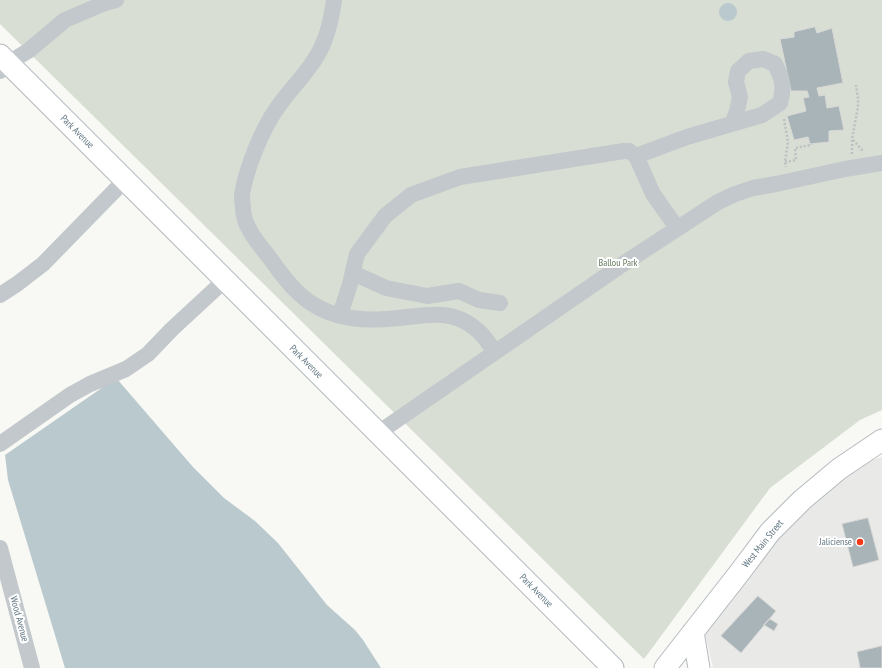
<!DOCTYPE html>
<html>
<head>
<meta charset="utf-8">
<style>
  body { margin:0 }
  canvas { display:block; background:#f8f8f4 }
</style>
</head>
<body>
<canvas width="882" height="668"></canvas>
<script>
const g = document.querySelector('canvas').getContext('2d');
g.lineJoin = 'round';
function paint(path, color) {
  g.fillStyle = color;
  g.fill(path, 'evenodd');
}
function strokePath(path, color, width, dash) {
  g.strokeStyle = color;
  g.lineWidth = width;
  g.lineCap = dash ? 'butt' : 'round';
  g.setLineDash(dash || []);
  g.stroke(path);
}
function label(font, color, halo, rows, align = 'center') {
  g.font = font + ' "PT Sans Narrow",sans-serif';
  g.lineWidth = 4;
  g.setLineDash([]);
  g.textBaseline = 'middle';
  g.strokeStyle = halo;
  g.fillStyle = color;
  for (const [text, x, y, turn = 0] of rows) {
    g.save();
    g.translate(x, y);
    g.rotate((+turn || 0) * Math.PI / 180);
    g.textAlign = isNaN(turn) ? turn : align;
    if (halo) g.strokeText(text, 0, 0);
    g.fillText(text, 0, 0);
    g.restore();
  }
}
const built = new Path2D(`
  M882,457V668H713L702,621L839,469Z`);
const green = new Path2D(`
  M0,0H882V410L860,420L770,488L644,659L0,24Z`);
const water = new Path2D(`
  M719 12a9 9 0 1 1 18 0a9 9 0 1 1-18 0Z
  M117,379L193,467L224,498L255,521L278,543L327,605L355,630L363,640L381,668H65L8,480L5,455L106,385Z`);
const building = new Path2D(`
  M815,27L817,33L832,28L843,83L817,88L819,96L825,95L827,108L839,106L844,130L829,131V142L810,144L808,137L794,140L787,116L806,111L803,98L809,97L807,91H791L780,39L794,37V32Z
  M868,518L879,560L853,567L842,524Z
  M758,596L776,611L741,653L721,636Z
  M770,619L778,624L774,631L764,625Z
  M882,646V668H860L857,652Z`);
const path = new Path2D(`
  M784,119L788,142L785,162L786,167
  M853,140L863,151
  M852,154V139L858,107V98L856,85
  M785,162L796,160L795,148L811,145V144`);
const minor = new Path2D(`
  M334,0C332,15 329,30 323,44C314,65 297,82 283,100C267,120 257,143 249,167C246,176 243,187 242,196C242,200 243,205 243,209C244,229 260,245 272,261C281,274 297,294 311,303C332,317 360,321 386,319C418,318 448,305 476,329C484,335 489,344 495,352
  M0,71L8,63L28,51L65,20L105,3L116,0
  M636,156L687,137L762,115L780,103C785,86 782,79 775,64L763,59L749,61L738,71L736,82L740,97L737,111L732,124
  M353,273L386,288L427,296L459,291L479,300L500,303
  M0,295L17,284L43,264L125,180
  M340,315L350,284L357,254L385,216L411,195L460,177L624,151H629L636,156L653,194L677,228
  M378,433L623,264L718,202L735,194L753,188L776,184L845,169L882,163
  M0,444L70,395L90,384L126,369L148,354L172,329L225,280
  M0,548L32,668`);
const major = new Path2D(`
  M0,55L613,668
  M693,632L699,668
  M665,668L740,572L770,532L802,500L839,469L882,440`);
const markers = [
  [860,542,4,"#f33919"]
];
const streetNames = [
  ["Park Avenue",77,132,45],
  ["Park Avenue",306,362,45],
  ["West Main Street",763,544,-51],
  ["Park Avenue",536,591,45],
  ["Wood Avenue",19,619,75]
];
const parkNames = [
  ["Ballou Park",618,263]
];
const poiNames = [
  ["Jaliciense",852,542]
];
paint(built, '#e9e9e8');
paint(green, '#d8ded3');
paint(water, '#bac9cd');
paint(building, '#a9b4b9');
strokePath(building, '#d9d9d7', 1);
strokePath(major, '#b5bbbf', 23);
strokePath(path, '#bcc0c2', 2.5, [2, 2]);
strokePath(minor, '#c2c8cb', 16);
strokePath(major, '#fff', 21);
for (const [x, y, r, color] of markers) {
  const dot = new Path2D();
  dot.arc(x, y, r, 0, 2 * Math.PI);
  g.fillStyle = color;
  g.fill(dot);
  strokePath(dot, '#fff', 1.5);
}
label('10px', '#607682', '#fff', streetNames);
label('10px', '#667a5f', '#fff', parkNames);
label('10px', '#607682', '#fff', poiNames, 'right');
</script>
</body>
</html>
